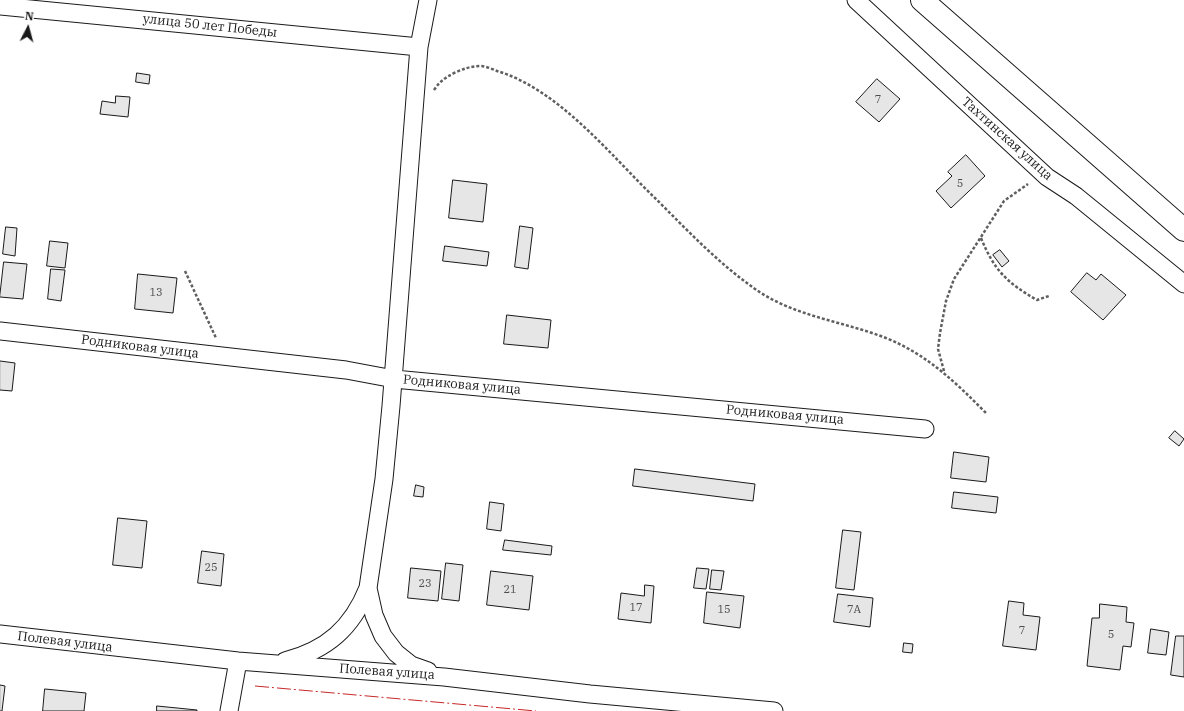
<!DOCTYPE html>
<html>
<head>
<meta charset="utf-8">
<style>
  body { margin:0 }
  #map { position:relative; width:1184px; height:711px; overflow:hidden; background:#fff; font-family:"IBM Plex Serif",serif }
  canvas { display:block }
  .north { position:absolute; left:8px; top:8px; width:40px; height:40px; -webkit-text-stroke:3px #fff; paint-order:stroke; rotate:6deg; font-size:11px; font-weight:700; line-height:16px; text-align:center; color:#1a1a1a }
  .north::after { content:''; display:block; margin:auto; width:14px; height:18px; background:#1a1a1a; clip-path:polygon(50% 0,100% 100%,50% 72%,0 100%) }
</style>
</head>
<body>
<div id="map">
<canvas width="1184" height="711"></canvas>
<div class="north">N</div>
</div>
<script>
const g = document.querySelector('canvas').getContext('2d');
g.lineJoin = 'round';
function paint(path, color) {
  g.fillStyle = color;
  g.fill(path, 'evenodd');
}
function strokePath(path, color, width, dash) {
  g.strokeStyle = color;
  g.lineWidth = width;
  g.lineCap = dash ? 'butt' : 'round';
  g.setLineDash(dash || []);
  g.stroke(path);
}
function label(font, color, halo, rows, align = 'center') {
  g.font = font + ' "IBM Plex Serif",serif';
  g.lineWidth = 3;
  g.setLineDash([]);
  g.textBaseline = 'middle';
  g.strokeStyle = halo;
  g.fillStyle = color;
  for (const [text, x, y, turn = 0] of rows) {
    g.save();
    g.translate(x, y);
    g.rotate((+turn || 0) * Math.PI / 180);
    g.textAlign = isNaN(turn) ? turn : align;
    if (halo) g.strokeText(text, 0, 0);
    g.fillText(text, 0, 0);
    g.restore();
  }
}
const building = new Path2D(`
  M137,73L150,75L149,84L136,82Z
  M877,79L900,99L879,122L856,102Z
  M116,96L130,97L128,117L100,114L102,101L115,103Z
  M966,155L985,176L951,208L936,191L952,176L948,172Z
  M453,180L487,184L483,222L449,218Z
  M520,226L533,228L528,269L515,267Z
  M6,227L17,228L15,256L3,254Z
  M50,241L68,243L65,268L47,266Z
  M445,246L489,252L487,266L443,261Z
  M1000,250L1009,261L1002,267L993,255Z
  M4,262L27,264L23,299L0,297Z
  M51,269L65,270L61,301L48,299Z
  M1087,273L1096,280L1101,274L1126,295L1103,320L1071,292Z
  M138,274L177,278L173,313L135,309Z
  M507,315L551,320L548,348L504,344Z
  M0,361L15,363L12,391L0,390Z
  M1175,431L1184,439L1179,446L1169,438Z
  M954,452L989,457L986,482L951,478Z
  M635,469L755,484L753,501L633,486Z
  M416,485L424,487L423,497L414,496Z
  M954,492L998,497L996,513L952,508Z
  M490,502L504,504L501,531L487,529Z
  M118,518L147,521L142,568L113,565Z
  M843,530L861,532L854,590L836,588Z
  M505,540L552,546L551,555L503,550Z
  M202,551L224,554L221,586L198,583Z
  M446,563L463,565L459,601L442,599Z
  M411,568L441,571L438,601L408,598Z
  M697,568L709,569L706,589L694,588Z
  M712,570L724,571L721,590L710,589Z
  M491,571L533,576L529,610L487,605Z
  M645,585L654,586L651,623L618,619L621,593L644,596Z
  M707,592L744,596L740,628L704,623Z
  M838,594L873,598L870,627L834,622Z
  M1009,601L1024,603L1023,615L1040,617L1036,650L1003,646Z
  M1100,604L1127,607L1126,622L1134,623L1131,647L1123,646L1120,670L1087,666L1092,618H1099Z
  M1151,629L1169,632L1166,655L1148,653Z
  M1176,636H1184V677L1171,675Z
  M904,643L913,644L912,653L903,652Z
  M0,685L5,686L2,711H0Z
  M45,689L86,693L84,711H43Z
  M157,706L197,710V711H157Z`);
const path = new Path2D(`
  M434,90C440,81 445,78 454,73C463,69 471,66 480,66C486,66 492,69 497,71C560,90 611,156 657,200C690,233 722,267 761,293C799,317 845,322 886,338C928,355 955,382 986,413
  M981,238C994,270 1007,283 1037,300L1049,296
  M185,271L216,338
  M944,371L938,349L940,333L946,301L954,279L1004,201L1028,184`);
const minor = new Path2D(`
  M428,0L419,47L391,406L384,479L368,588L374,615L383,636L396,653L411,665L428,671
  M856,0L1047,177L1076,196L1184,284
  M0,6L419,47
  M0,331L346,370L394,379L925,429
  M0,634L238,661L444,677L590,694L774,711
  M285,661C327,650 352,628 368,588
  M229,711L238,661`);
const trunk = new Path2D(`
  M922,0L1184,230`);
const power = new Path2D(`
  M255,686L536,711`);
const numberNames = [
  ["7",878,100],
  ["5",960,184],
  ["13",156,293],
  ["25",211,568],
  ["23",425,584],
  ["21",510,590],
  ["17",636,608],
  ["15",724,610],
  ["7А",854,610],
  ["7",1022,631],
  ["5",1111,635]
];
const streetNames = [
  ["улица 50 лет Победы",210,26,6],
  ["Тахтинская улица",1007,139,42],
  ["Родниковая улица",140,347,7],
  ["Родниковая улица",462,385,5],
  ["Родниковая улица",785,415,5],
  ["Полевая улица",65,642,7],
  ["Полевая улица",387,672,4]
];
paint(building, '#e6e6e6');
strokePath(building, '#1a1a1a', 1);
strokePath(minor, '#1a1a1a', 19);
strokePath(trunk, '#1a1a1a', 24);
strokePath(path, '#5f5f5f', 2.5, [3, 2]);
strokePath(minor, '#fff', 17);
strokePath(trunk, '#fff', 22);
strokePath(power, '#c62828', 1, [14, 3, 2, 3]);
label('11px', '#4d4d4d', null, numberNames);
label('13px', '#1a1a1a', '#fff', streetNames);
</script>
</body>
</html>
